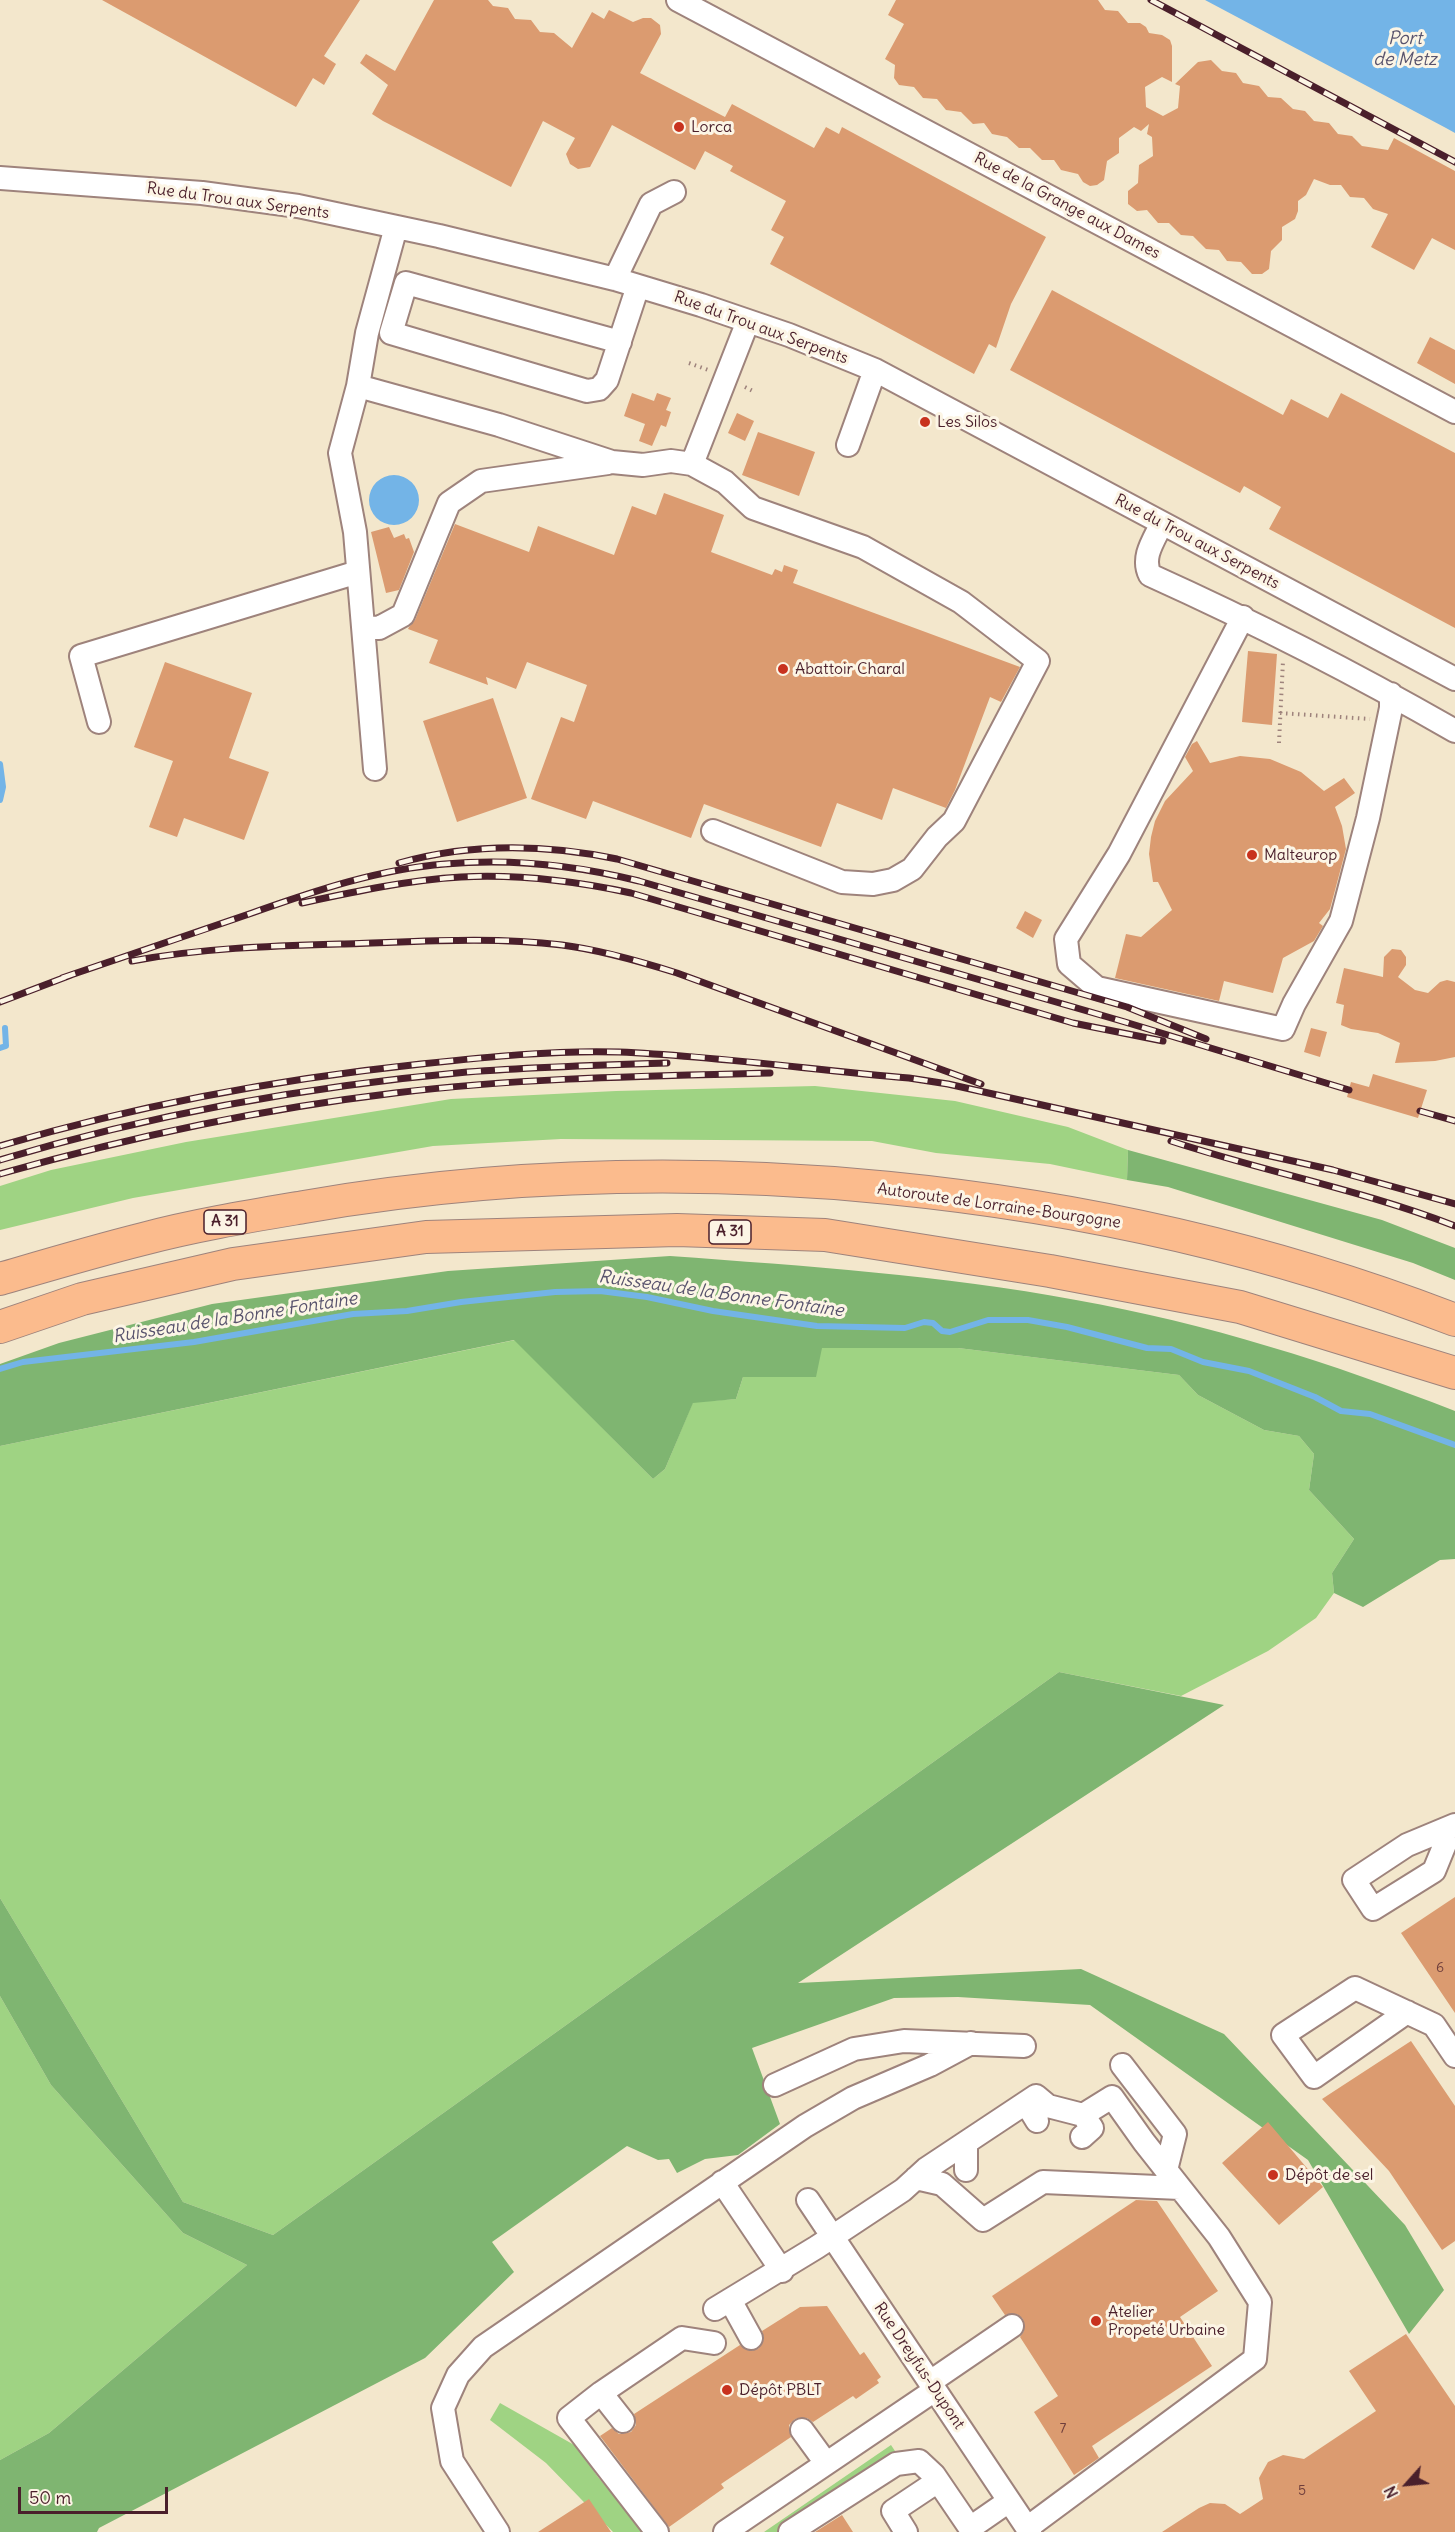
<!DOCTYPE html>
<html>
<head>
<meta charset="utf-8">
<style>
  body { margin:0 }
  #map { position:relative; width:1455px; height:2532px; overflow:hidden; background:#f3e7cc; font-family:Delius,sans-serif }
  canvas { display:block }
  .north { position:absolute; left:1377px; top:2454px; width:60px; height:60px; -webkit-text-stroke:4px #fcf5e5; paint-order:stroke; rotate:243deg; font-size:16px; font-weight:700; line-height:24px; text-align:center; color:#4a1f2b }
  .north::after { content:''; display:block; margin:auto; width:21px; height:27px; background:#4a1f2b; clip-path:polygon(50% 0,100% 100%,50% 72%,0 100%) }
  .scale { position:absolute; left:18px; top:2487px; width:150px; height:27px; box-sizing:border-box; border:3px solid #4a1f2b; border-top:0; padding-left:8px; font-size:18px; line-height:21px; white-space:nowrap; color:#4a1f2b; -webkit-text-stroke:4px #fcf5e5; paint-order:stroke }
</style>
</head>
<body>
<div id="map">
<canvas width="1455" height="2532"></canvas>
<div class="north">N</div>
<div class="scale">50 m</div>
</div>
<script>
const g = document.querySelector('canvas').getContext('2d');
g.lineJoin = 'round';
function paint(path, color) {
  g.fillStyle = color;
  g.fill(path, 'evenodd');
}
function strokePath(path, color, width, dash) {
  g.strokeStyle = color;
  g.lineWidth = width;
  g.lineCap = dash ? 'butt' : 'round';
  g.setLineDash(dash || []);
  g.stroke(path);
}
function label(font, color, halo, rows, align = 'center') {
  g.font = font + ' Delius,sans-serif';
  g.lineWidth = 6;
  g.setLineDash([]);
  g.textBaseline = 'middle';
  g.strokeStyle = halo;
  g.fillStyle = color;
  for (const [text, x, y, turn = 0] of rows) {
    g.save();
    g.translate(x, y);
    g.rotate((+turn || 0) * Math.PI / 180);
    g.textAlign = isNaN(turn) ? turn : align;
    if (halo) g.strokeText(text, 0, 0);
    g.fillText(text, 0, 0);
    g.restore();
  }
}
const green = new Path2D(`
  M815,1086L955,1101L1068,1127L1128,1150L1127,1180L1050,1164L936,1153L872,1141L561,1139L433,1146L133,1198L0,1230V1186L51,1170L186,1142L451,1099L616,1091Z
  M515,1340L653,1479L665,1469L693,1402L736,1399L743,1377H815L821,1348H958L1179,1375L1198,1395L1264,1430L1299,1436L1314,1454L1309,1490L1354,1539L1332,1573L1334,1593L1316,1618L1268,1651L1181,1696L1059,1672L273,2235L183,2202L0,1898V1446Z
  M0,1996L51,2085L183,2233L247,2265L49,2433L0,2460Z
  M500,2403L576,2446L598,2477L644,2532H613L546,2463L490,2420Z
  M891,2445L895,2451L777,2532H764Z`);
const forest = new Path2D(`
  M1128,1150L1382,1220L1455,1248V1280L1413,1263L1168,1187L1127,1180Z
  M670,1256C806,1266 942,1275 1076,1300C1206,1323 1332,1363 1455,1411V1559L1440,1560L1363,1607L1334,1593L1332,1573L1354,1539L1309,1490L1314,1454L1299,1436L1264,1430L1198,1395L1179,1375L958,1348H822L816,1377H743L736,1399L693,1403L665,1469L653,1479L514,1340L0,1446V1364L59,1343L212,1304L448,1271Z
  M1059,1672L1224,1705L798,1983L1081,1969L1224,2034L1405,2225L1444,2290L1409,2334L1308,2160L1090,2005L958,1997L894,1998L752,2048L780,2124L738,2155L705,2159L677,2173L669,2159L658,2160L627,2146L492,2242L514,2272L425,2358L99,2528L97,2532H0V2460L49,2433L247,2265L183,2233L51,2085L0,1996V1898L183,2202L273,2235Z`);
const water = new Path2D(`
  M1205,0H1455V133L1446,128Z
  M369 500a25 25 0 1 1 50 0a25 25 0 1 1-50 0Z`);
const stream = new Path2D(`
  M0,764L3,787L0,800
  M0,1048L6,1046L5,1028
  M0,1369L23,1362L194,1342L353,1314L407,1311L461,1302L555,1292L600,1291L647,1297L713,1311L817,1326L905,1328L924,1322L933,1323L942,1331L950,1332L988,1320H1028L1067,1327L1147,1348L1171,1349L1203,1362L1249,1371L1315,1397L1341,1411L1370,1414L1455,1445`);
const building = new Path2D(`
  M102,0H360L324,56L336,64L324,85L313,78L296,107Z
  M434,0H488L493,6L508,8L515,19L531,20L540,32L554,33L572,48L592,12L604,19L609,10L633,22L643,18H651L660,25L661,34L640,73L725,117L732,104L814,148L826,127L839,134L842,127L1046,237L1011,304L996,348L989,344L974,374L770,264L784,237L771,230L786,201L730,171L733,166L705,151L695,170L612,125L590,167L578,169L570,164L566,154L575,138L543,121L511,187L383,121L372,114L388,85L360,63L366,54L395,71Z
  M896,0H1098L1105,10L1118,11L1128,23H1140L1146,27L1149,33L1162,35L1170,40L1172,46V82L1162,77L1145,87L1146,107L1163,116L1178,108L1180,86L1175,84L1198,62L1211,60L1222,71L1236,73L1243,83L1259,86L1268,97L1281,98L1293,109L1305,111L1314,121L1329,123L1338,134L1352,136L1362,146L1388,150L1394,138L1455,171V250L1432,238L1414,270L1371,247L1388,214L1373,209L1364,198L1350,197L1341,185H1330L1314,179L1306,195L1298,201V211L1295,219L1282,227V240L1271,251L1269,269L1262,274H1252L1241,262L1227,261L1219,250L1206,249L1193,236L1181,235L1169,223H1158L1147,210L1137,211L1128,204V191L1138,183L1139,165L1153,156L1152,137L1147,134L1149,124L1141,131L1134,127L1119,138V153L1107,161L1104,180L1097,185L1090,186L1083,182L1078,174L1061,170L1054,160H1042L1030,148H1019L1007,137L992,134L984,123L973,124L961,112L946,110L937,99L923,98L914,87L899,85L894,78L895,65L885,59L904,24L888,15Z
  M1052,290L1283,415L1291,399L1328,418L1341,393L1455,453V628L1269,529L1281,507L1244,486L1240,493L1010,370Z
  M1430,337L1455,350V384L1417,363Z
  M632,393L654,401L657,393L671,398L666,410L671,412L666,427L661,425L652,446L639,441L645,424L624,416Z
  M737,413L754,421L745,441L728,433Z
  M758,432L815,452L799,496L742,475Z
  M664,493L724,515L711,552L772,575L775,569L782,572L784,565L798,570L793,583L1020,667L1001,702L990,697L955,790L946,808L893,788L882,820L837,803L821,847L704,804L691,838L593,801L586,819L531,799L561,717L574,722L587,685L527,662L516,689L486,677L488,685L429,663L438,640L408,629L409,627L415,620L455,524L529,552L538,526L614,555L632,506L656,515Z
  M389,527L394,538L404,534L406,539L409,538L414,552L399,590L386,593L371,532Z
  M1248,651L1277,654L1272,725L1242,722Z
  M165,662L252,693L229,758L269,772L244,840L184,818L177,837L149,827L173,761L134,747Z
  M493,698L527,798L457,822L423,721Z
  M1197,741L1210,763L1240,756L1270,759L1301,772L1324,791L1344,778L1355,793L1335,807L1342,826L1346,849L1330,909L1319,923L1323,926L1314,941L1283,958L1273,993L1224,981L1219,1001L1115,978L1126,934L1141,937L1172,910L1158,882H1153L1149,854L1151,837L1155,821L1165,801L1193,771L1185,757L1192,744Z
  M1025,911L1042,920L1033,938L1016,928Z
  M1392,949L1401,950L1406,957V965L1398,977L1415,990L1428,993L1440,982L1447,980L1455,982V1057L1435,1061L1395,1063L1400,1043L1378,1033L1351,1029L1341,1025L1344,1005L1336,1003L1344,968L1383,977L1384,957Z
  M1311,1028L1327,1032L1320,1057L1304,1052Z
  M1373,1074L1427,1090L1418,1118L1347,1097L1351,1082L1369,1087Z
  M1455,1897V2013L1401,1933Z
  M1411,2041L1455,2106V2241L1442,2250L1389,2171L1322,2099Z
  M1268,2122L1323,2187L1279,2225L1222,2163Z
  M1136,2200L1157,2201L1218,2291L1180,2317L1212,2366L1092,2446L1099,2458L1074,2475L1034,2412L1058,2396L1020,2337L1024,2331L1023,2319L1017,2314L1005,2315L992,2296Z
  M827,2306L860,2355L864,2352L881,2377L877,2380L879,2383L856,2399L853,2396L813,2422L807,2418L795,2419L789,2425L791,2437L721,2484L724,2488L669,2527L600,2436L612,2428L619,2434L631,2432L636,2425L634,2414L740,2345L750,2351L758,2349L764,2339L762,2331L800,2307Z
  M1406,2334L1455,2406V2532H1162L1199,2508L1210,2503L1225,2504L1240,2514L1263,2499L1259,2478L1268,2462L1283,2455L1304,2459L1376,2411L1349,2371Z
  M589,2499L611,2532H538Z
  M842,2515L853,2532H815Z`);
const path = new Path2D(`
  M689,363L708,370
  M745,387L755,392
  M1280,713L1370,719
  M1279,743L1283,661`);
const minor = new Path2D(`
  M678,0L1455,412
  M0,178L202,193L298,206L439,236L615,279L701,305L789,335L875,370L1455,679
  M615,279L651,204L674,192
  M620,342L406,283L391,333L587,391L599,389L607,380L638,286
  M358,386L367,333L396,227
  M848,445L875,370
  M692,464L748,321
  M1162,523C1154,540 1141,557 1150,575C1254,622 1356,674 1455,731
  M1243,617L1119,854L1066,939L1069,964L1097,988L1283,1029L1294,1004L1341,921L1368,818L1391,708V694
  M363,627L379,628L403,615L449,503L481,481L608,463
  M99,722L81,656L358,572
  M375,769L355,532L340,453L358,386L499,425L612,462L643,465L671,461L692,464L725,482L753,508L863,547L961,602L1038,661L954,821L937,837L912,869L893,880L873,884L842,882L713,831
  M1452,1827L1434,1871L1373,1909L1354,1880L1407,1845L1455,1825
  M1407,2012L1314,2077L1283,2035L1355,1988L1434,2025L1455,2056
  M1122,2065L1175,2134L1166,2170
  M775,2085L854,2049L904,2041L1024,2046
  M1026,2103L1037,2121
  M1082,2137L1092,2128L1083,2115
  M966,2170V2143
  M916,2178L942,2184L983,2220L1043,2182L1180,2188
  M722,2182L782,2271
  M808,2200L1030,2532
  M730,2300L751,2338
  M715,2309L817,2247L903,2190L926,2169L1036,2096L1048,2106L1083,2115L1112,2097L1144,2142L1219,2237L1260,2302L1255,2359L1027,2528
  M930,2382L1012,2326
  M601,2393L623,2421
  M802,2430L826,2463
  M498,2532L452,2461L443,2408L458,2375L483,2347L805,2126L853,2098L930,2065L971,2043
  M657,2532L569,2418L601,2393L682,2338L714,2343
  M725,2532L935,2390
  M790,2532L896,2464L919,2461L934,2475L970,2528L1009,2501
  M906,2532L893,2511L938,2481`);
const highway = new Path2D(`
  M0,1279C48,1265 95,1251 143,1239C196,1225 251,1216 304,1207C679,1142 1100,1183 1455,1320
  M0,1327L82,1299L233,1264L426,1237L677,1230L825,1235L1050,1271L1240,1307L1455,1373`);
const rail = new Path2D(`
  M1151,0L1455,162
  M399,863C470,843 545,844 617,859L1127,1007L1206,1039
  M302,903C353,892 408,880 461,877C518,874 575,881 631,893L1073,1023L1163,1041
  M132,961C201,948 270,946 340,944C414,942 488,936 562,945C601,950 639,961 677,973L981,1084
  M62,978C125,956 189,935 252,913C314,891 379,869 445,864C511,858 575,865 639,881L1125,1022L1349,1090
  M0,1002L71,975
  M1420,1111L1455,1121
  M1171,1141C1265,1172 1362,1190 1455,1226
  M0,1146C138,1105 279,1079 421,1064C487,1057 554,1050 619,1052C716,1056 813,1070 909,1078L948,1084L1333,1170L1455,1204
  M0,1160C152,1114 310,1086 467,1072C534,1067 600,1065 667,1063
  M0,1174C130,1137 261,1109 395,1093C519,1078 645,1076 770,1073`);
const markers = [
  [679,127,6,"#c8321e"],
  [925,422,6,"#c8321e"],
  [783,669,6,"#c8321e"],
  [1252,855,6,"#c8321e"],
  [1273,2175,6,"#c8321e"],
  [1096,2321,6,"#c8321e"],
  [727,2390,6,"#c8321e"]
];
const numberNames = [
  ["6",1440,1968],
  ["7",1063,2429],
  ["5",1302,2491]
];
const shields = [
  [225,1222,42],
  [730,1232,42]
];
const shieldNames = [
  ["A 31",225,1222],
  ["A 31",730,1232]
];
const poiNames = [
  ["Lorca",691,127],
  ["Les Silos",937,422],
  ["Abattoir Charal",795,669],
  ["Malteurop",1264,855],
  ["Dépôt de sel",1285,2175],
  ["Atelier",1108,2312],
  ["Propeté Urbaine",1108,2330],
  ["Dépôt PBLT",739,2390]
];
const streetNames = [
  ["Rue du Trou aux Serpents",238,201,8],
  ["Rue de la Grange aux Dames",1067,206,28],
  ["Rue du Trou aux Serpents",761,328,20],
  ["Rue du Trou aux Serpents",1197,542,28],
  ["Autoroute de Lorraine-Bourgogne",999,1206,8],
  ["Rue Dreyfus-Dupont",919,2366,56]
];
const waterNames = [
  ["Port",1405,39],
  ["de Metz",1405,60],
  ["Ruisseau de la Bonne Fontaine",721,1294,8],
  ["Ruisseau de la Bonne Fontaine",235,1318,-9]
];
paint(green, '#9fd383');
paint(forest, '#7fb571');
paint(water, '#73b4e7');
strokePath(stream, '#73b4e7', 6);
paint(building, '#db9b70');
strokePath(minor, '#9e837c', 26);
strokePath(highway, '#9e837c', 34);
strokePath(path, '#9e837c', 4, [1.5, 4.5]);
strokePath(minor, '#fff', 22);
strokePath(highway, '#fbbb8d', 32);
strokePath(rail, '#4a1f2b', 7);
strokePath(rail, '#fcf5e5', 4.5, [14]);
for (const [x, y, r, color] of markers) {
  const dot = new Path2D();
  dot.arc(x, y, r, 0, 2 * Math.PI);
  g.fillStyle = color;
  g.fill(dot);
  strokePath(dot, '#fcf5e5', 2);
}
label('14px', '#6e3e3c', null, numberNames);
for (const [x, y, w] of shields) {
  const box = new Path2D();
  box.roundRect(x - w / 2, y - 12, w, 24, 4.5);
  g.fillStyle = '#fcf5e5';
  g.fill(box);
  strokePath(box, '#4a1f2b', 1.5);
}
label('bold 15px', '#4a1f2b', null, shieldNames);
label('16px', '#4a1f2b', '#fcf5e5', poiNames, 'left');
label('16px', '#4a1f2b', '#fcf5e5', streetNames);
label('italic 18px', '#58536d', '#fcf5e5', waterNames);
</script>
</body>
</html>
